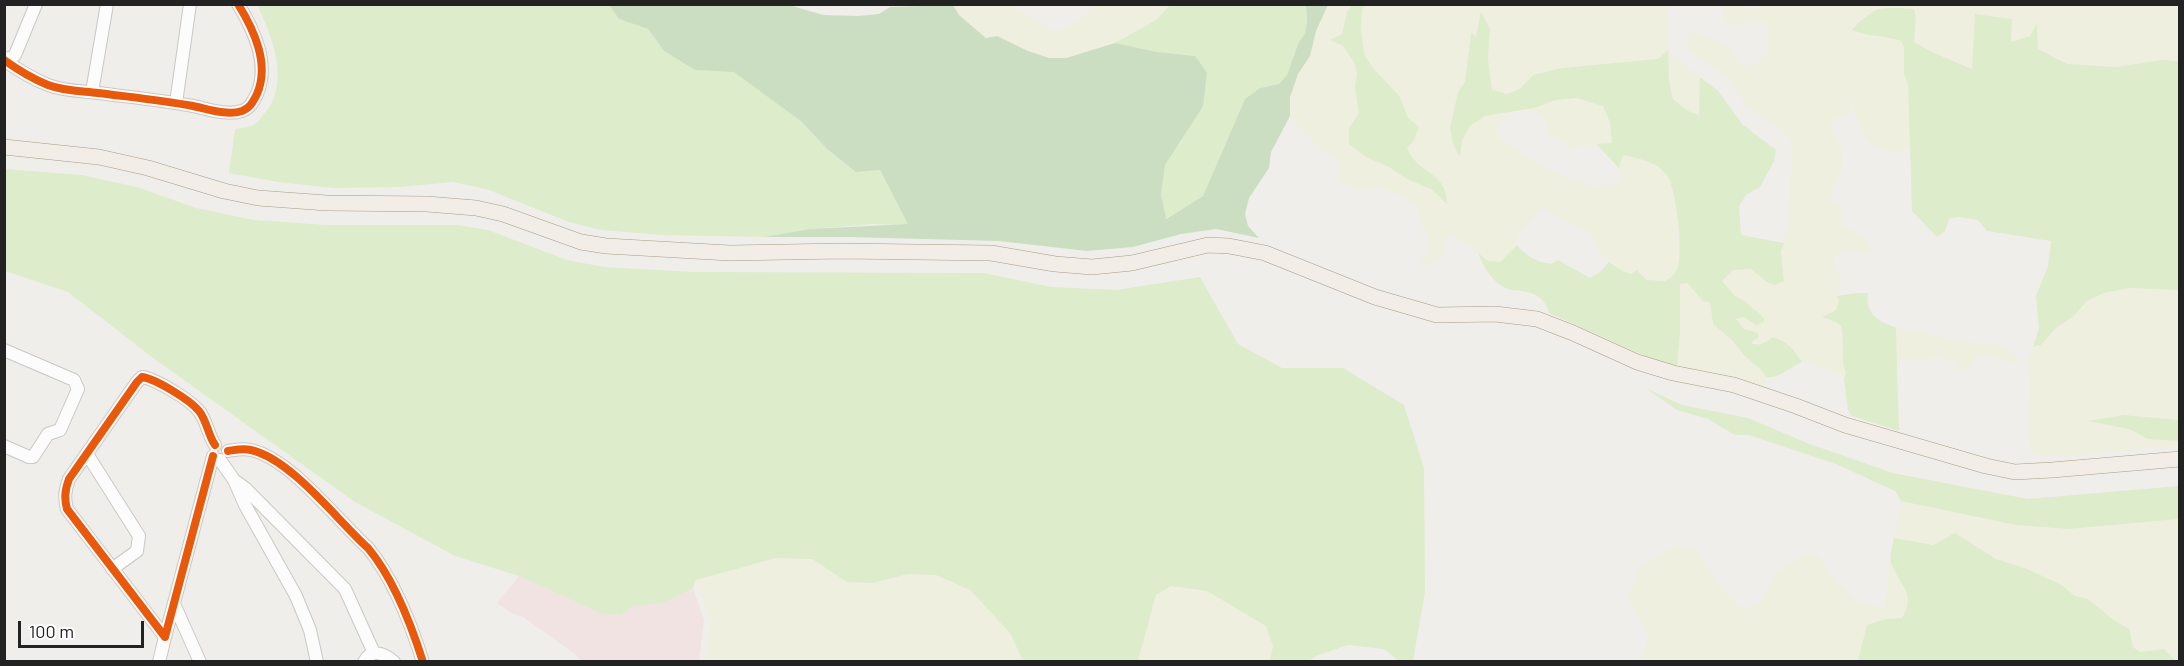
<!DOCTYPE html>
<html>
<head>
<meta charset="utf-8">
<style>
  body { margin:0 }
  #map { position:relative; width:2184px; height:666px; overflow:hidden; background:#f0eeeb; font-family:Barlow,sans-serif }
  canvas { display:block }
  .frame { position:absolute; inset:0; border:6px solid #222; pointer-events:none }
  .scale { position:absolute; left:18px; top:621px; width:126px; height:27px; box-sizing:border-box; border:3px solid #222; border-top:0; padding-left:8px; font-size:18px; line-height:21px; white-space:nowrap; color:#222; -webkit-text-stroke:4px #fff; paint-order:stroke }
</style>
</head>
<body>
<div id="map">
<canvas width="2184" height="666"></canvas>
<div class="frame"></div>
<div class="scale">100 m</div>
</div>
<script>
const g = document.querySelector('canvas').getContext('2d');
g.lineJoin = 'round';
function paint(path, color) {
  g.fillStyle = color;
  g.fill(path, 'evenodd');
}
function strokePath(path, color, width, dash) {
  g.strokeStyle = color;
  g.lineWidth = width;
  g.lineCap = dash ? 'butt' : 'round';
  g.setLineDash(dash || []);
  g.stroke(path);
}
const commercial = new Path2D(`
  M519,576L602,614L621,615L631,607L665,602L693,588L704,620L699,661H582L575,654L523,617L513,614L497,603Z`);
const farmland = new Path2D(`
  M1768,4L2179,5V61L2161,60L2117,67L2067,64L2038,49L2037,26L2030,36L2011,43V19L1975,14L1972,69L1934,53L1914,42L1916,18L1876,10L1870,16L1855,24L1875,37H1889L1901,41L1904,46V74L1908,84L1911,137L1908,146L1903,152H1889L1874,147L1864,136L1851,103V117L1844,115L1832,120L1833,135L1841,149L1843,168L1831,186V201L1840,206L1842,229H1851L1869,241V252H1842L1833,259L1840,280L1837,296L1839,301L1836,310L1828,313L1826,320L1836,322L1841,326L1844,348V368L1846,373L1844,379L1829,369H1822L1809,362H1802L1794,349L1751,342L1759,337L1744,329L1736,318L1744,317L1746,302L1735,296L1722,281L1733,270L1751,269L1767,282L1784,281L1781,252L1788,227L1792,143L1783,132L1745,105L1736,89L1725,76L1689,51L1687,42L1691,32L1707,36L1733,49L1735,60L1743,66L1758,63L1769,51L1766,22L1736,23L1730,27L1720,10L1728,5H1745L1747,11Z
  M953,5H1012L1054,31L1069,28L1095,5H1170L1156,20L1115,43L1066,58H1049L1028,51L997,36L987,38L959,15Z
  M1328,5H1668V50L1700,77V115L1688,111L1673,99L1669,81L1668,51L1658,59L1562,68L1533,75L1520,89L1507,94L1492,90L1488,59L1490,29L1481,13L1476,38L1471,34L1467,52L1465,81L1458,92L1462,140L1470,126L1485,116L1501,113L1505,119L1498,125L1497,136L1538,163L1570,180L1580,181L1593,186L1607,185L1622,181L1619,168L1623,155L1651,161L1667,176L1675,195L1680,261L1676,273L1665,281L1647,280L1637,270L1631,274L1623,271L1600,254L1589,234L1542,208L1519,233L1517,245L1500,262L1488,261L1451,233L1443,243V256L1432,264H1418L1428,251V238L1422,228L1416,205L1381,186L1365,191L1344,184L1338,177L1340,164L1310,140L1290,116V97L1298,74L1310,56L1316,31Z
  M1576,98L1603,106L1610,122L1612,144L1582,145L1572,151L1565,142L1547,133L1546,122L1540,115L1523,110L1556,100Z
  M1680,283H1687L1696,294L1710,302L1713,324L1732,340L1744,355L1762,371L1766,378L1764,387L1735,378L1677,367L1680,333Z
  M2128,288L2179,290V420L2124,415L2090,421L2129,429L2148,439L2179,441V446L2112,451L2082,455L2039,456L2031,451L2028,434L2030,379L2028,360L2033,347L2041,345L2057,327L2074,316L2087,301L2104,293Z
  M1895,327L1968,342L2002,345L2016,355L2018,364L1987,356L1976,358L1967,369L1960,370L1956,368L1953,362L1943,358L1897,361Z
  M1901,501L2016,525L2068,529L2179,519V661H2176L2164,649L2140,653L2133,647L2129,629L2115,621L2088,599L2075,596L2062,585L2027,569L1996,559L1955,534L1933,545L1894,538Z
  M1674,546L1694,547L1723,591L1745,610L1762,601L1776,572L1809,553L1818,555L1835,579L1856,601L1885,608L1890,560L1909,597L1908,608L1902,618L1886,619L1867,625L1858,662L1640,661L1649,635L1627,598L1639,568Z
  M776,558L812,559L847,582L873,583L908,574L936,575L970,589L1010,633L1023,661H706L711,619L696,580Z
  M1171,586L1207,591L1267,626L1273,646L1270,661L1138,662L1156,595Z`);
const grass = new Path2D(`
  M257,5H609L619,19L648,29L664,51L695,70L734,71L802,122L827,149L856,172L880,170L909,225L874,224L810,229L764,237L662,235L601,230L569,222L486,189L453,182L399,187L334,188L278,182L229,173L235,129C240,128 249,128 253,125C257,123 261,118 263,115C292,86 272,35 257,5Z
  M1170,5H1306L1307,22L1305,33L1298,44L1287,75L1279,84L1260,88L1245,99L1203,196L1165,219L1161,195L1165,165L1180,140L1195,56L1157,52L1115,43L1156,20Z
  M1352,5H1365L1362,10L1361,30L1364,54L1372,67L1400,97L1408,118L1419,127L1414,140L1407,148C1418,175 1447,171 1447,204L1431,189L1407,179L1389,167L1366,157L1349,144V128L1359,113L1355,87L1357,73L1354,62L1343,46L1330,40L1342,34L1347,12Z
  M1897,8L1914,9L1916,18L1914,42L1934,53L1972,69L1975,14L2012,19L2011,42L2030,36L2037,24L2038,49L2067,64L2117,67L2161,60L2179,61V290L2128,288L2104,293L2087,301L2074,316L2057,327L2041,345L2033,347L2039,328L2036,296L2048,266L2051,241L1987,231L1978,220L1959,217L1949,219L1945,231L1937,237L1912,211L1908,84L1904,74V47L1901,41C1885,35 1868,37 1852,30C1855,25 1870,13 1876,10C1881,8 1891,8 1897,8Z
  M1481,12L1490,29L1488,59L1492,90L1507,94L1520,89L1533,75L1562,68L1658,59L1668,50L1669,81L1673,99L1688,111L1699,115L1700,77L1718,91L1742,124L1776,150L1774,161L1760,187L1746,195L1739,206L1741,235L1784,243L1781,252L1784,281L1775,285L1767,282L1751,269L1733,270L1722,281L1735,296L1746,302L1764,318V322L1756,325L1744,317L1736,319L1744,329L1758,333L1759,337L1751,343C1760,347 1766,342 1773,337C1787,341 1794,350 1802,362C1789,367 1780,379 1766,377L1762,371L1744,355L1732,340L1713,324L1710,302L1703,301L1687,283L1680,284V333L1677,367L1656,361L1549,313C1546,299 1536,293 1522,291C1517,290 1512,291 1508,289C1492,283 1484,267 1478,253L1488,261L1500,262L1517,245C1527,256 1536,262 1551,264L1558,260L1590,278L1600,272L1609,262L1623,271L1631,274L1637,270L1647,280L1665,281C1668,279 1674,276 1676,272C1685,259 1676,190 1668,177C1657,161 1640,159 1623,155L1619,168L1596,144L1612,143L1610,122L1603,106L1576,98L1556,100L1534,108L1485,116L1470,126L1462,140L1460,157L1453,144L1450,128L1458,92L1465,81L1471,33L1476,37Z
  M4,169L82,175L137,187L196,208L254,220L326,225H457L488,230L567,260L604,267L693,272L984,273L1051,287L1116,290L1200,277L1238,344L1282,368H1343L1404,405L1424,468L1425,592L1413,661H1399L1384,649L1348,645L1316,656L1309,661H1270L1273,646L1266,626L1207,591L1171,586L1156,595L1138,661H1023L1010,633L970,590L936,575L908,574L873,583L847,582L812,559L776,558L696,580L693,588L665,602L631,607L621,615L602,614L519,576L455,556L355,502L153,358L68,292L5,271Z
  M1857,293H1868C1865,313 1878,322 1895,327L1896,330L1899,431L1852,416L1848,410L1844,379L1846,373C1840,360 1845,341 1841,326L1836,322L1822,317L1836,310L1839,301L1837,296Z
  M1647,389L1682,405L1748,418L1807,443L1893,473L2028,499L2179,486V519L2068,529L2016,525L1901,501L1895,491L1836,464L1749,435H1735L1708,419L1677,410Z
  M2124,415L2179,420V441L2148,439L2129,429L2088,421Z
  M1955,533L1996,559L2027,569L2062,585L2075,596L2088,599L2115,621L2129,629L2133,647L2140,652L2164,649L2176,661H1858L1867,625L1886,619L1902,618C1918,593 1898,585 1891,562C1889,555 1893,545 1894,538L1933,545Z`);
const forest = new Path2D(`
  M789,5L823,15L858,16L879,14L890,7L953,5L959,15L986,38L997,36L1028,51L1049,58H1066L1115,43L1157,52L1195,56L1207,73L1203,106L1165,165L1161,195L1166,219L1203,196L1245,99L1260,88L1279,84L1287,75L1298,44L1305,33L1307,22L1306,5H1328L1316,31L1310,56L1298,74L1290,97V116L1271,152L1269,168L1249,198L1245,214L1248,226L1259,238L1216,229L1181,234L1133,247L1087,251L999,241L849,237H764L810,229L908,224L880,170L856,172L827,149L802,122L734,72L695,70L664,51L648,29L619,19L609,5Z`);
const minor = new Path2D(`
  M4,58L10,59L15,55L36,4
  M4,60C18,70 33,79 48,85C64,91 81,91 98,93C129,97 161,100 193,106C208,109 227,116 242,111C250,108 253,102 257,94C270,64 254,30 238,4
  M92,92L107,4
  M176,103L190,4
  M4,350L74,380L78,389L60,430L48,434L33,457H29L4,446
  M228,451C235,450 243,448 251,450C291,459 337,520 368,548C393,578 411,624 423,662
  M87,454L139,536L137,551L112,569
  M213,456L165,637L67,509C64,498 65,490 69,479L137,382L142,377C156,379 190,400 199,411C207,421 208,435 215,445
  M220,460L234,480L245,505L296,596L310,630L317,662
  M234,480L245,488L345,589L374,653
  M175,606L200,662
  M159,662L165,637
  M364,662C371,648 384,653 394,662`);
const major = new Path2D(`
  M4,147L99,157L148,168L224,191L258,198L327,203L427,204L476,208L503,214L581,242L606,246L730,253L842,251L991,253L1055,264L1092,267L1132,263L1208,245L1229,246L1265,253L1375,297L1437,315L1495,314L1537,319L1573,333L1637,362L1673,373L1734,385L1796,406L1845,425L1986,466L2015,472L2052,470L2180,459`);
const cycleway = new Path2D(`
  M4,60C18,70 33,79 48,85C64,91 81,91 98,93C129,97 161,100 193,106C208,109 227,116 242,111C250,108 253,102 257,94C270,64 254,30 238,4
  M228,451C235,450 243,448 251,450C291,459 337,520 368,548C393,578 411,624 423,662
  M213,456L165,637L67,509C64,498 65,490 69,479L137,382L142,377C156,379 190,400 199,411C207,421 208,435 215,445`);
paint(commercial, '#f1e3e1');
paint(farmland, '#efefdf');
paint(grass, '#ddeccb');
paint(forest, '#cbdec1');
strokePath(minor, '#c9c8c7', 14);
strokePath(major, '#a79c86', 16);
strokePath(minor, '#fdfcfc', 12);
strokePath(major, '#f3ede7', 15);
strokePath(cycleway, '#e8590c', 8);
</script>
</body>
</html>
